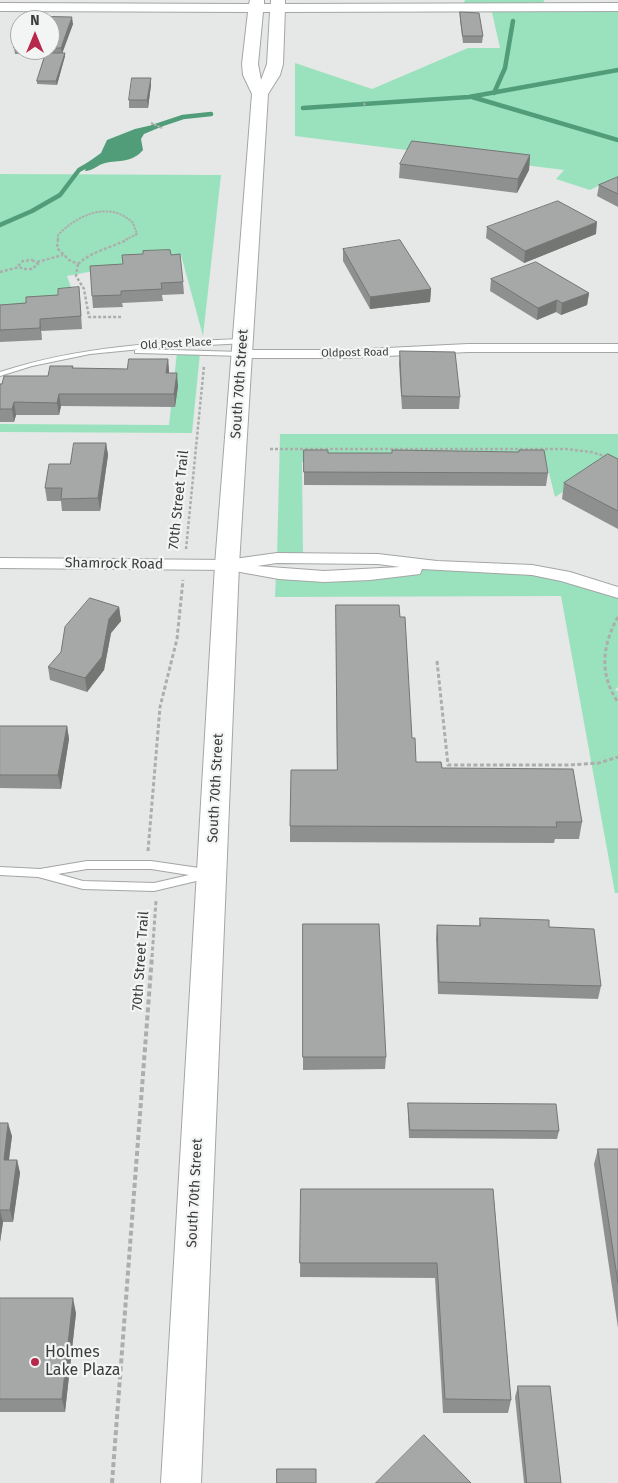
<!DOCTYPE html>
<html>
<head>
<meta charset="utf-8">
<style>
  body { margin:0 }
  #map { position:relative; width:618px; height:1483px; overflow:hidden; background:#e5e8e6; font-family:"Fira Sans",sans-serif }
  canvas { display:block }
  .north { position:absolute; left:10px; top:10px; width:50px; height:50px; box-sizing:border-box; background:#f2f5f4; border:1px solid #a9abaa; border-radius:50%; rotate:0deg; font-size:14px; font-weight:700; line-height:20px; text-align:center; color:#3b3c3b }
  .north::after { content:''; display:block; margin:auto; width:18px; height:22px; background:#b8274c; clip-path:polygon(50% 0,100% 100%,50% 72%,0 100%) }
</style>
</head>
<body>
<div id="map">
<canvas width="618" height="1483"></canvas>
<div class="north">N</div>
</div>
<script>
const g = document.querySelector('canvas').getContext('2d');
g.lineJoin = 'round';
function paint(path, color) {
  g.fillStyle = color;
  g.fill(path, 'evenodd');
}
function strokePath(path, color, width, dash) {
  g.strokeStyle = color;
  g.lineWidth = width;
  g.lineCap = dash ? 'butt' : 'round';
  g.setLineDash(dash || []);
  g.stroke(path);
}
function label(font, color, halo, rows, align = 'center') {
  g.font = font + ' "Fira Sans",sans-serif';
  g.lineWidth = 4.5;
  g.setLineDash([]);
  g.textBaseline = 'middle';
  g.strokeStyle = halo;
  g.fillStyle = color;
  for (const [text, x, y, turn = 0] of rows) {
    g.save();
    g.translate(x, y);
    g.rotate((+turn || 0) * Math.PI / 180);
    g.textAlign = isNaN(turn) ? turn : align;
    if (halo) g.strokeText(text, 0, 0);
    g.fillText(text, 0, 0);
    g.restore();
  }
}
const green = new Path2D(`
  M465,0H544L543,7H618V176L590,190L556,179L564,170L295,136V63L372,89L468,48H500L491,8H462Z
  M0,174L221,175L203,336L181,255L67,276L73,293L0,312Z
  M177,352L200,353L192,433L0,432V424L169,425Z
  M280,434H618V474L603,466L555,497L546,461L302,462L303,558H277Z
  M437,566L498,567L618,593V687L615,690L618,691V893H615L561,596L275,597L276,575Z`);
const water = new Path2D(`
  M161,123L163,126L144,134L141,139L143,150C132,163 119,160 105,163C97,165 93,171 85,171L87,163L101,153L107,140L135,129Z`);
const stream = new Path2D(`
  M494,93L505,68L513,21
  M472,97L618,140
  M303,108L469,97L618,70
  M153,127L183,117L211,114
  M0,225L32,211L60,195L79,170L93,162`);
const pathFar3 = new Path2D(`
  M364,103L365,106
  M151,123L162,128
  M58,240V235C77,215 110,200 133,223L137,234L125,240`);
const pathFar2 = new Path2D(`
  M58,239L57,248L69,260L78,264
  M32,260L38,264L32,269H23L18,266L23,261Z
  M37,262L63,255
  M78,264L76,276L84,289L89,317H121
  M78,264C94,250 109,249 128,239
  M0,272L19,267
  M270,449H566L591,452L608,457
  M186,549L204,366`);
const pathFar1 = new Path2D(`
  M618,617C602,645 599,675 618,702
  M437,661L448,765H569L599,763L618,757
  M148,851L160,707L177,639L183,580
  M152,957L156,901`);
const path = new Path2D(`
  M112,1483L152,956`);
const service = new Path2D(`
  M243,339L247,341L246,343L151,348L90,354L32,366L0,376V372C79,346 160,342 243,339Z
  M135,349L242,352L246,354L242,356L138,353H135Z
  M87,861H151L206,869L213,871L214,874L213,877L209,878L154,891L83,889L38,877L0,875V867L40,869ZM87,869H151L189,875L154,883L83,881L58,874Z`);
const minor = new Path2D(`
  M468,344H618V352H468L346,358H242L235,354L242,350H346Z
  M277,553L378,554L437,561L532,565L570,572L618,587V598L561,581L532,575L422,569L420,574L370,580L324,582L279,579L229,570L0,568V558L227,560ZM277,563L378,564L400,567L324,571L257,566Z`);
const tertiary = new Path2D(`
  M618,3V11L278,12L272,8L278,4Z`);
const secondary = new Path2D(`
  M250,0H264V4H271V0H285V8L283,64L280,75L268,94L239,565L201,1483H161L215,565L252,94L243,75L242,64L248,12L0,11V3L249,4ZM263,12H270L267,64L261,80L258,64Z`);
const wall = new Path2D(`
  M460,12L483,36L482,43H463L460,20Z
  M50,20L73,24L62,53L65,56L57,85L37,84V81L45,54H15L14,48L20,32V50H50Z
  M151,85L148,108H129V100Z
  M530,155L529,170L517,193L399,178L400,164Z
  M618,177V207L597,196L599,185Z
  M487,227L596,234L524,263L486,238Z
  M343,249L431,289L430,302L370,309L343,261Z
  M171,255L183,282L184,294L162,295L163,301L122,303L123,307L93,308L92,296L123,264Z
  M491,279L589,293L587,305L561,315L556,312L537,320L490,291Z
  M80,299L82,329L41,331L42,340L0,342V305Z
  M400,351L460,397L459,409H402L399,364Z
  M168,359L169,373L178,386L175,407L61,406L59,415H16L14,422H0V384L48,376L73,366V368L127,369Z
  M106,443L108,455L100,511H62L61,501H47L45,488L70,464Z
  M304,450L328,453H392L519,452V450L548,473L546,486L304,485Z
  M618,459V529L562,499L564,483Z
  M336,605L412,738L416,762L442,768L582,822L579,839H555L554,843L290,842V826L337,770Z
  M119,607L121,621L111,633L104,670L87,692L50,680L48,667Z
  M0,726H67L69,739L61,789L0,788Z
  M480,918L549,927L601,986L598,999L438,994L436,938L437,925L479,926Z
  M303,924L386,1057L385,1069L303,1070Z
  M408,1103L559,1131L557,1139L409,1138L408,1112Z
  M0,1123L12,1136L9,1160H17L20,1173L13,1222H3L0,1242Z
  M598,1149H618V1328L594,1164Z
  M301,1189H493L511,1400L508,1413H443L435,1278L300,1277Z
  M0,1298L76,1313L65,1412H0Z
  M518,1386L561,1483H524L515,1397Z`);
const shadedWall = new Path2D(`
  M72,17L73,24L62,54L61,48Z
  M65,53V56L57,85L56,81Z
  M151,78V85L148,108L147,100Z
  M530,155L529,170L517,193L518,179Z
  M597,222L596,234L524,263L525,251Z
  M431,289L430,302L370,309V297Z
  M589,293L587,305L561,315L562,303Z
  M557,300L556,312L537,320L538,308Z
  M40,319L41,331L42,340L40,328Z
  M168,359L169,371L167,386L166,373Z
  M177,373L178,386L175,407L174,394Z
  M59,394L61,406L59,415L57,403Z
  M14,402L16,415L14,422L12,409Z
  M106,443L108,455L100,511L98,498Z
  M119,607L121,621L111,633L104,670L87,692L85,678L109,619Z
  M67,726L69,739L61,789L58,775Z
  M8,1123L12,1136L7,1173L4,1160Z
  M17,1160L20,1173L13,1222L10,1210Z
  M0,1210L3,1222L0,1242Z
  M73,1298L76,1313L65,1412L62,1399Z`);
const building = new Path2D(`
  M460,12L479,13L483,36H463Z
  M26,16L72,17L61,48H50V20H24Z
  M20,32V48H14Z
  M46,53H65L56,81H37Z
  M132,78H151L147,100H129Z
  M412,141L530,155L518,179L400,164Z
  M618,177V194L599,185Z
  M558,201L597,222L525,251L487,227Z
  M400,240L431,289L370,297L343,249Z
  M170,250L171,255L180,254L183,282L161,283L162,289L121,291V295L92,296L90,266L123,264L122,255L143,254V251Z
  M536,262L589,293L562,303L557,300L538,308L491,279Z
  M79,287L81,316L40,319V328L0,330V305L26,303V297L58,295V289Z
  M400,351L455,352L460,397L402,396Z
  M129,359H168L166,373H177L174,394H59L57,403L14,402L12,409H0V384H2L4,376H48L50,366H73L72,368L127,369Z
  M74,443H106L98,498L61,499L62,488H45L49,464H70Z
  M304,450H328V453H392V450L519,452V450H544L548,473L304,472Z
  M608,454L618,459V511L564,483Z
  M90,598L119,607L109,619L102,657L85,678L48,667L61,652L65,627Z
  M336,605H399L400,617H405L412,738H415L416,762H441L442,768L573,769L582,822H556L557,827L290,826L291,770H337Z
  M0,726H67L58,775H0Z
  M480,918L549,920V927L594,929L601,986L439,982L437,925L480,926Z
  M303,924H379L386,1057H303Z
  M408,1103L556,1104L559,1131L410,1130Z
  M0,1123H8L4,1160H17L10,1210H0Z
  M598,1149H618V1283Z
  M301,1189H493L511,1400L445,1399L437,1263H300Z
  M0,1298H73L62,1399H0Z
  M518,1386H550L561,1483H527Z
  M424,1435L471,1483H376Z
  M277,1469H316V1483H277Z`);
const markers = [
  [35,1362,5,"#b8274c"]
];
const farStreetnames = [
  ["Old Post Place",176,344,-3],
  ["Oldpost Road",355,353,-1]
];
const streetNames = [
  ["South 70th Street",240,384,-86],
  ["70th Street Trail",179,500,-84],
  ["Shamrock Road",114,564,1],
  ["South 70th Street",216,788,-87],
  ["70th Street Trail",141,961,-86],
  ["South 70th Street",195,1193,-87]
];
const nearPoinames = [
  ["Holmes",45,1353],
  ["Lake Plaza",45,1371]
];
paint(green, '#9ae2be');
paint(water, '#519d7a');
strokePath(stream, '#519d7a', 4.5);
strokePath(service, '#a3a6a5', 2);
strokePath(minor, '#a3a6a5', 2);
strokePath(tertiary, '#a3a6a5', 2);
strokePath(secondary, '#a3a6a5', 2);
strokePath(pathFar3, '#acaeac', 2, [2.5, 1]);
strokePath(pathFar2, '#acaeac', 2.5, [3, 2]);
strokePath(pathFar1, '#acaeac', 3, [4, 2.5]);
strokePath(path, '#acaeac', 4, [5, 3]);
paint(service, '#fff');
paint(minor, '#fff');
paint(tertiary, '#fff');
paint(secondary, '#fff');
paint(wall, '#8e908f');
paint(shadedWall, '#747674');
paint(building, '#a5a8a6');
strokePath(building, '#747674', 1);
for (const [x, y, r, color] of markers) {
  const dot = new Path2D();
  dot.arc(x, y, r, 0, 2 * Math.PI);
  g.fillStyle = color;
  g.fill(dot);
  strokePath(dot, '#f2f5f4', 2);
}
label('11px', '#3b3c3b', '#f2f5f4', farStreetnames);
label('14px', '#3b3c3b', '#f2f5f4', streetNames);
label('16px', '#3b3c3b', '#f2f5f4', nearPoinames, 'left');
</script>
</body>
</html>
